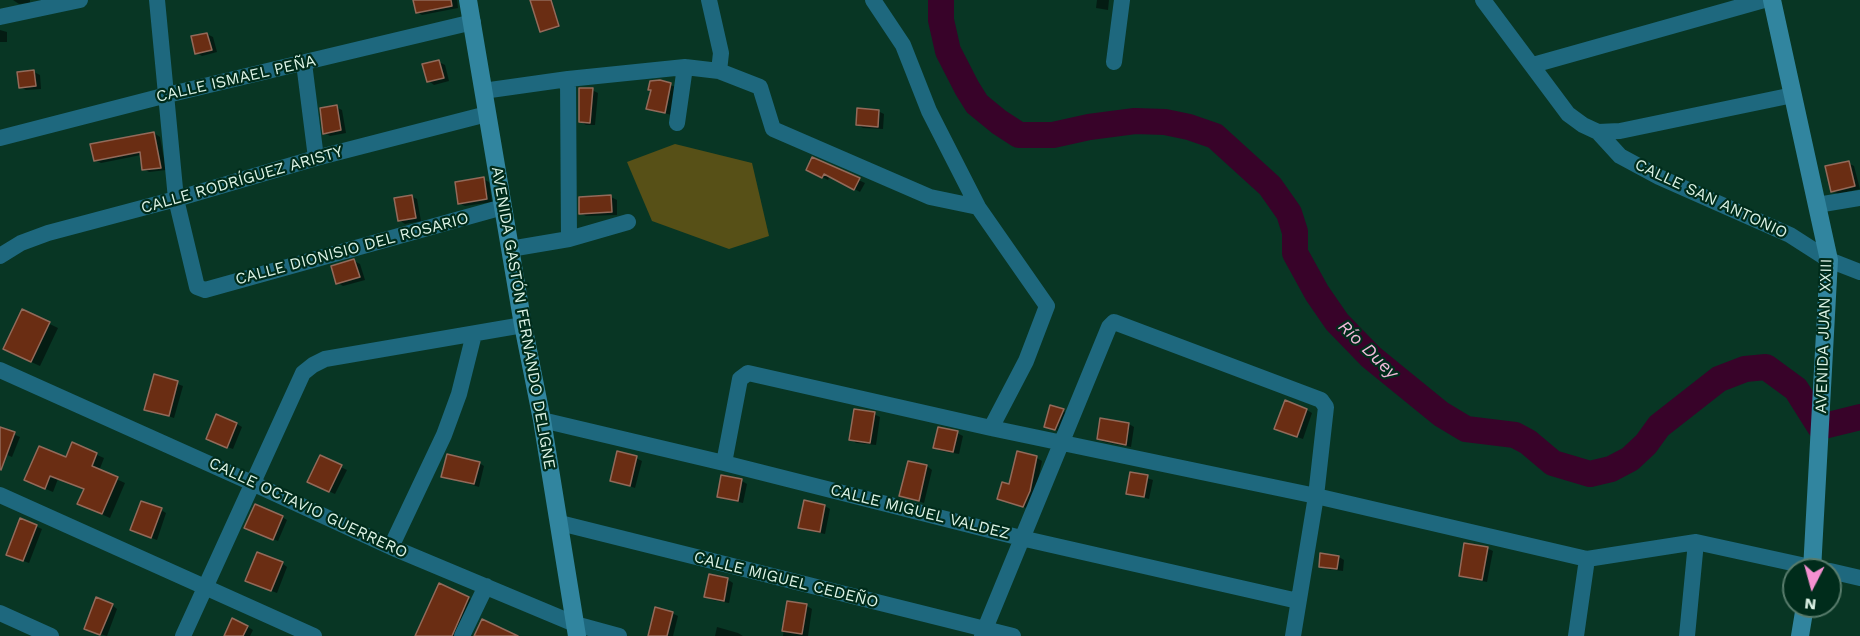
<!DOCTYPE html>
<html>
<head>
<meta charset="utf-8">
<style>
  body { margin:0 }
  #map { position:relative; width:1860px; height:636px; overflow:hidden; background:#083624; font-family:"Work Sans",sans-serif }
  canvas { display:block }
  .north { position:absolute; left:1782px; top:558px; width:60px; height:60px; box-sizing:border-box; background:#002c1b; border:2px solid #587c6c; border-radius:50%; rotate:186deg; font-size:16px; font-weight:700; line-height:24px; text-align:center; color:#dcf3e6 }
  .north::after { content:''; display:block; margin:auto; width:21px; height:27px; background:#f590d1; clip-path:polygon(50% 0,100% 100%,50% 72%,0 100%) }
</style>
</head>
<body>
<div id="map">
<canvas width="1860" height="636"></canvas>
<div class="north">N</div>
</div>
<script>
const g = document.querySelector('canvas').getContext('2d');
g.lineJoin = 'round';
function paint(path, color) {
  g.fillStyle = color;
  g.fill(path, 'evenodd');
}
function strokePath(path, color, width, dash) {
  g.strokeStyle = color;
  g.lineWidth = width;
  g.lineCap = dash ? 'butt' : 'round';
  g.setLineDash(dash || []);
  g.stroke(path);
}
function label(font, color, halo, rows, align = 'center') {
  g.font = font + ' "Work Sans",sans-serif';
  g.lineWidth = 4.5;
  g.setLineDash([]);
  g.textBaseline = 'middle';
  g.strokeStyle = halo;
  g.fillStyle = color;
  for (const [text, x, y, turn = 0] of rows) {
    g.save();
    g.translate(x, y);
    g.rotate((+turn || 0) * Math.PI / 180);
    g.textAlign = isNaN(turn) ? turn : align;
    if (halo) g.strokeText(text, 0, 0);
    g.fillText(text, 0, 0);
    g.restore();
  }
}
const green = new Path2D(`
  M675,144L752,163L769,236L729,249L652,221L627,162Z`);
const shadow = new Path2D(`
  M13,0H30V3L19,4Z
  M415,0H457L458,8L422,15L417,12Z
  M532,0H552L560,27L543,32L541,31Z
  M1097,0H1109L1108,10L1096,8Z
  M0,30L7,32V42H0Z
  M207,34L213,37L217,52L202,56L197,53Z
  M439,62L445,65L449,81L434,85L429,81Z
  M34,72L40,75L41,89L26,90L20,87Z
  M660,82L676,87L671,115L648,108Z
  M592,90L598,93L595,125H586L580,121Z
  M336,107L342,110L346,133L330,136L325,133Z
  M878,111L884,114L883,129L863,128L858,125Z
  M154,133L160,137L166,170L149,172L144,169L141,155L101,163L95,160Z
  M813,159L865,183L860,192L830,176L828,180L808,170Z
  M1848,163L1854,166L1860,189L1838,194L1833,191Z
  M483,179L489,182L492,202L465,206L459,203Z
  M411,196L417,199L421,221L405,224L399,220Z
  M611,197L617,200V215L586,216L581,213Z
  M354,261L360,264L365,280L343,286L338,283Z
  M23,311L58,328L40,366L20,357Z
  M155,376L183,386L174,418L146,409Z
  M1307,410L1312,413L1303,439L1282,432Z
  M1063,411L1069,414L1061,432L1045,426Z
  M874,414L880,417L876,445L856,443L851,439Z
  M1102,420L1129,424L1134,427L1131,447L1104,442L1098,439Z
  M237,424L242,427L233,449L213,442Z
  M0,428L20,437L12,457L0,452Z
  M957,433L963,436L959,454L941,451L935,448Z
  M72,444L104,458L99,471L125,483L110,518L79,504L85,489L58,479L53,492L34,484L66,459Z
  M320,457L347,470L335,494L315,485Z
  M636,458L642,461L635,488L611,480Z
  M1037,458L1042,461L1035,495L1029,509L999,498Z
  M479,463L484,466L479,487L443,476Z
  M927,466L932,470L924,503L901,496Z
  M1131,473L1153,480L1149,499L1128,493Z
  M723,477L742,481L747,484L743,503L724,499L719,496Z
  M805,502L825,506L830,509L825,534L805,530L800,527Z
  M161,510L166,513L157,540L138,533Z
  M282,517L287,520L278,541L251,530Z
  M21,520L42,529L29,563L13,557Z
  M1487,548L1493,551L1487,582L1466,578L1460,575Z
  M1339,557L1344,560L1343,571L1326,569L1320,566Z
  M282,563L287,567L277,593L253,584Z
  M727,579L733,583L729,603L712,600L706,596Z
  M468,598L477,603L463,636H416Z
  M788,603L807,606L812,609L808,636H783Z
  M112,605L117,609L107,636L91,631Z
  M672,613L678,616L673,636H650Z
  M248,627L253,630L250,636H225Z
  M717,627L738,633L743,636H715Z`);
const river = new Path2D(`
  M941,0V20L948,51L967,88L977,104L999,122L1019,135H1053L1089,127L1135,121L1165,122L1189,127L1215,136L1270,186L1289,213L1295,232V253L1317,293L1337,322L1371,357L1441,414L1466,429L1515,435L1528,442L1553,463L1590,474L1611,469L1630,459L1646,444L1659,426L1719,379L1745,369L1766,367L1796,389L1820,427L1860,417`);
const building = new Path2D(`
  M413,0H451L452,6L416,13Z
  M530,0H551L559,26L540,32Z
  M207,33L212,50L195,54L191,36Z
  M439,60L444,78L427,82L422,64Z
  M34,70L36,86L19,88L17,72Z
  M660,80L671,83L665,113L646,109L651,90H648L650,81Z
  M579,88H593L590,123L579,122Z
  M337,105L341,130L323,134L320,108Z
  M857,108L879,110L878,127L856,125Z
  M154,132L161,168L142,170L140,152L94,161L90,144Z
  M812,157L860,178L854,190L824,174L822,178L806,170Z
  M1849,161L1855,186L1831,192L1825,166Z
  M484,177L487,199L458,204L455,182Z
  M412,195L416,218L398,221L394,198Z
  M611,195L612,212L579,214V197Z
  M354,259L360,277L336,284L331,266Z
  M22,309L50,322L31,362L3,349Z
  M154,374L178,381L169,416L144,410Z
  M1285,400L1307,409L1297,437L1274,429Z
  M1050,405L1064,409L1055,430L1044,427Z
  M854,409L875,412L870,443L849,440Z
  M216,414L237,423L227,448L206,439Z
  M1100,418L1129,423L1126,445L1097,439Z
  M0,427L15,432L1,470L0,469Z
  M938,427L958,431L953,452L933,448Z
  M72,442L97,453L92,466L118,477L102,514L77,504L84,489L50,476L45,489L24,480L39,446L66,457Z
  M617,451L637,456L630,486L610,481Z
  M1017,451L1037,456L1030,491L1023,507L997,499L1002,482L1009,484Z
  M447,454L480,462L474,484L441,477Z
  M320,455L342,465L329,492L307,482Z
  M908,461L927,465L919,501L899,496Z
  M1130,472L1148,475L1144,497L1126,494Z
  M721,475L742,479L738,501L717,497Z
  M804,500L825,505L820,532L798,528Z
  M141,501L162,508L151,538L130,530Z
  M255,504L283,516L273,540L244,528Z
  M20,518L37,525L23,561L6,555Z
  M1464,543L1488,547L1482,580L1459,576Z
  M257,552L283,562L271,591L245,581Z
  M1320,553L1339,556L1337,569L1319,567Z
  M709,574L728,578L724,601L704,597Z
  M439,583L469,597L452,636H415Z
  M96,597L113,604L100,635L84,629Z
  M787,601L807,604L802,634L782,631Z
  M655,607L673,612L667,636H648Z
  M232,618L248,626L243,636H224Z
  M482,619L518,636H474Z`);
const street = new Path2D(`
  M157,0L176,199L197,287L205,290L503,207
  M709,0L721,53L719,71
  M873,0L903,45L929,111L978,207L1047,306L1026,361L991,428
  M1483,0L1568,114L1583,125L1598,132L1620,156L1659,177L1790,235L1829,260L1860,272
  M0,17L80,0
  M1114,62L1122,0
  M304,63L316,158
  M1533,65L1764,0
  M568,79L569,239
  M483,91L568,79L685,67L719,71L760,87L773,129L930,197L978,207
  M677,123L685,67
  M1598,132L1620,131L1793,95
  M0,138L167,95L473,22
  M1817,205L1860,198
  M510,249L569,239L628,222
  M0,256L21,243L48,233L176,199L316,158L487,114
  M0,370L252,483L391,547L575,624L619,636
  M542,420L724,463L1021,538L1298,601
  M724,463L740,379L748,373L991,428L1316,496L1587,559L1696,542L1824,570
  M0,495L314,636
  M560,523L1013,636
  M391,547L444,435L459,394L474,334
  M1830,571L1860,578
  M0,613L51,636
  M183,636L303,373L313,365L325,359L523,325
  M462,636L486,586
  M982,636L1109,327L1114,322L1321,400L1326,407L1316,496L1293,636
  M1576,636L1587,559
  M1687,636L1696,542`);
const secondary = new Path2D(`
  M468,0L523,325L542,420L577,636
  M1772,0L1829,260L1812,570
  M1800,636L1805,606`);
const streetNames = [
  ["CALLE ISMAEL PEÑA",236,79,-13],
  ["CALLE RODRÍGUEZ ARISTY",242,180,-16],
  ["CALLE SAN ANTONIO",1711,199,25],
  ["CALLE DIONISIO DEL ROSARIO",352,249,-15],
  ["AVENIDA GASTÓN FERNANDO DELIGNE",523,318,80],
  ["AVENIDA JUAN XXIII",1824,336,-88],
  ["CALLE OCTAVIO GUERRERO",308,508,25],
  ["CALLE MIGUEL VALDEZ",920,512,14],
  ["CALLE MIGUEL CEDEÑO",786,580,14]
];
const waterNames = [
  ["Río Duey",1368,350,44]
];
paint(green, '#575017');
paint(shadow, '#0007');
strokePath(river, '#380329', 26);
paint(building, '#6a2d13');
strokePath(building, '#936a5a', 1.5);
strokePath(street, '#1e687e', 16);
strokePath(secondary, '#31859f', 18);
label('16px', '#dcf3e6', '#002c1b', streetNames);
label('italic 18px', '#f0bada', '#002c1b', waterNames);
</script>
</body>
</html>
